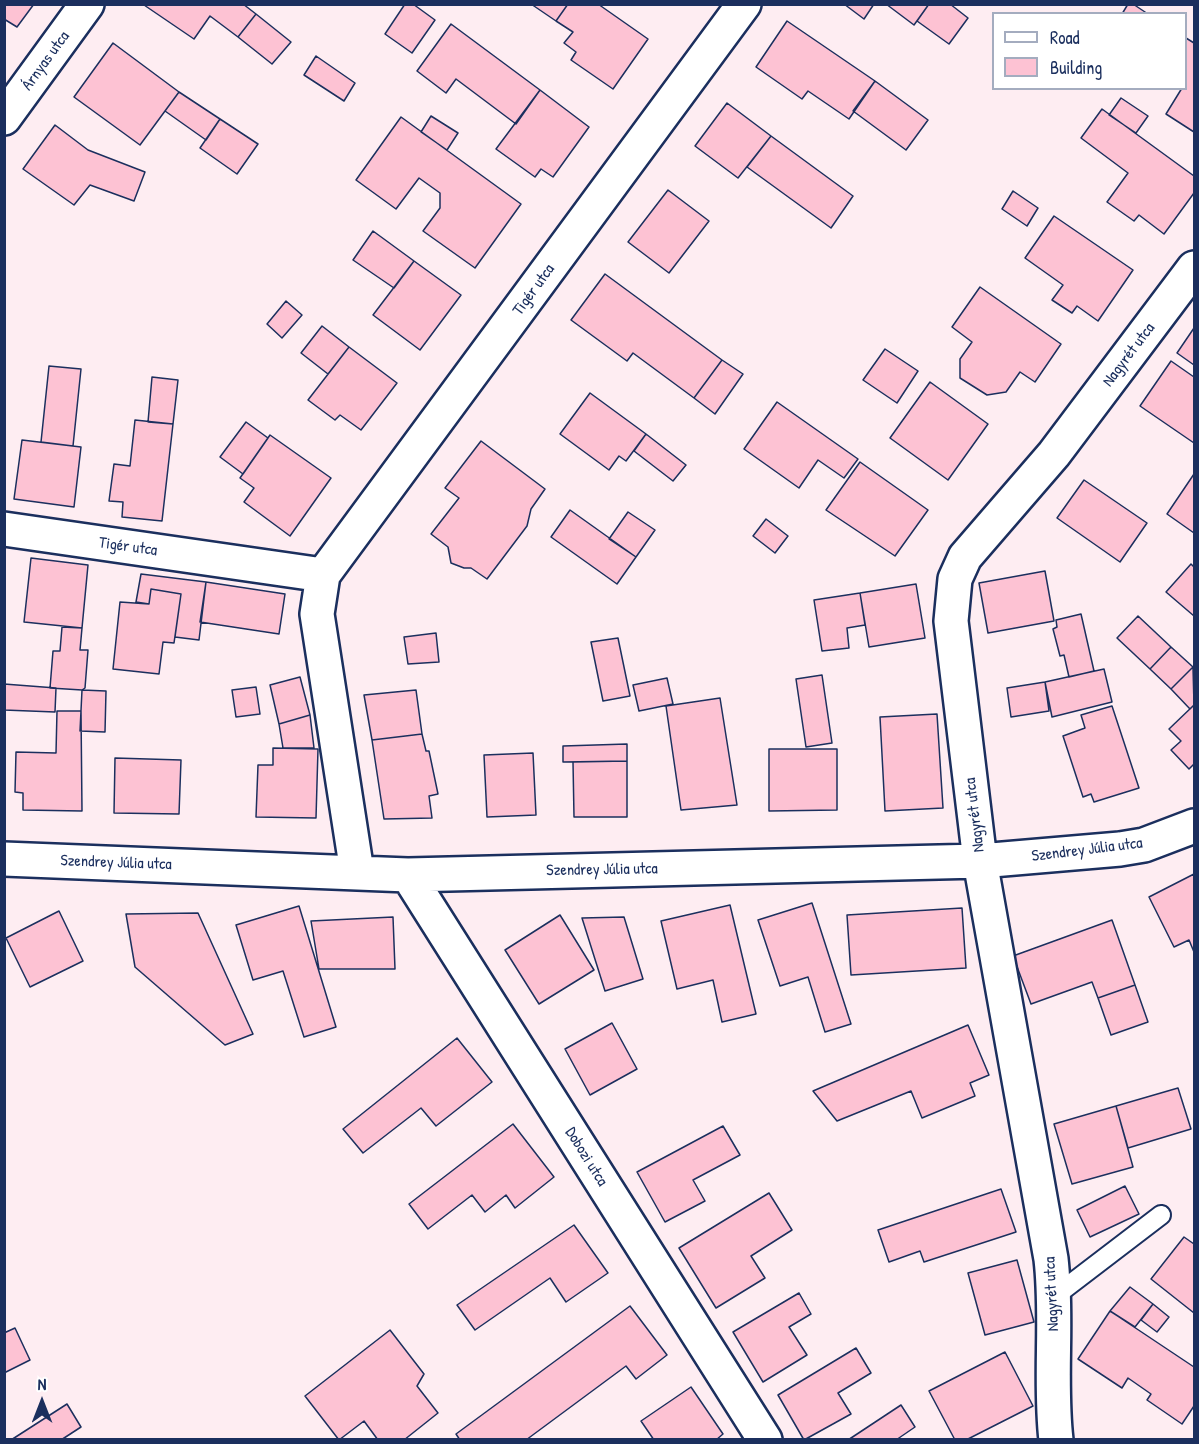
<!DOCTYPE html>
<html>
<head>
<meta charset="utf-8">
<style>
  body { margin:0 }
  #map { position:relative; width:1199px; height:1444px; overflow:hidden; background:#feedf2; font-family:"Patrick Hand",sans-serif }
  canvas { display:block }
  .frame { position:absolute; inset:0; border:6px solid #1b2f5e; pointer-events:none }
  .legend { position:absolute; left:992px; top:12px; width:195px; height:78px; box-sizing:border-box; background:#fff; border:2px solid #a4acbf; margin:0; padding:8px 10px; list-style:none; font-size:18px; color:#1b2f5e }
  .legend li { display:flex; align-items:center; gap:12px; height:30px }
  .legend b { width:30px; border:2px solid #a4acbf }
  .north { position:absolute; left:12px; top:1372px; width:60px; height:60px; -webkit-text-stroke:4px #fff; paint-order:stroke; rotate:0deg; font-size:16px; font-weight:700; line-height:24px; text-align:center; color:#1b2f5e }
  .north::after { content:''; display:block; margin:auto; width:21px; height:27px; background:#1b2f5e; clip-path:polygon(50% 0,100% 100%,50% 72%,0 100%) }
</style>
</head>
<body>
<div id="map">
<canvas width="1199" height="1444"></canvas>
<div class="frame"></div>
<ul class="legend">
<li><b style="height:8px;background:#fff"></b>Road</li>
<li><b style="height:16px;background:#fdc2d3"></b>Building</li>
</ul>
<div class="north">N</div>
</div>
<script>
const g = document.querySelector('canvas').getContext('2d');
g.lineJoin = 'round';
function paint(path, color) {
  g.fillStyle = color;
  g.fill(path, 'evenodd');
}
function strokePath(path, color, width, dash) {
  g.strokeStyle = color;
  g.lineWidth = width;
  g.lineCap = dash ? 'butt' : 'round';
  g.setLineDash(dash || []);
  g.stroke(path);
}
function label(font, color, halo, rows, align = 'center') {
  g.font = font + ' "Patrick Hand",sans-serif';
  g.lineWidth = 4.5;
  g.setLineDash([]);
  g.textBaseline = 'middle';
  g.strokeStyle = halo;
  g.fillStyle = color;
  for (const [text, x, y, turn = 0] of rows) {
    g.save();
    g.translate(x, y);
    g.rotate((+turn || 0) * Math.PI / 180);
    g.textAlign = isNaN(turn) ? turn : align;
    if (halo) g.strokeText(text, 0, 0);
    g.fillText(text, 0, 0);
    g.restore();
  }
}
const building = new Path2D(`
  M4,4H34L17,27L4,19Z
  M243,4L256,14L238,37L210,16L194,39L144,5Z
  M405,4H413L435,20L412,53L385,34Z
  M531,4H568L556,21Z
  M568,4H598L648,39L613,89L571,60L576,52L564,43L573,32L556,21Z
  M844,4H874L864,19Z
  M886,4H929L914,25Z
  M929,4H950L968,18L949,44L917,21Z
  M1128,4H1133L1148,14H1122Z
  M256,14L291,42L272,64L238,37Z
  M787,21L875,81L849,119L808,91L802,99L756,67Z
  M451,24L540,90L516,124L456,79L446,93L417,71Z
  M1186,38L1194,43V132L1166,114L1182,88H1186Z
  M113,43L179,92L140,145L74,97Z
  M316,56L355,83L344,101L304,75Z
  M875,81L928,120L906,150L853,111Z
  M540,90L589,127L553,177L541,169L535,177L496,149Z
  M179,92L220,119L206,140L165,111Z
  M1121,98L1148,116L1136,133L1109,115Z
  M727,103L771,136L738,178L695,146Z
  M1102,109L1194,176V193L1164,234L1139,215L1134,221L1107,202L1128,173L1081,138Z
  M431,116L458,133L447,150L421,132Z
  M401,117L521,204L475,268L423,231L440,208V193L419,178L396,209L356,180Z
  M220,119L258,144L237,174L200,148Z
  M55,125L88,150L145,172L134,201L90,185L74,205L23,169Z
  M771,136L853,196L831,228L747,167Z
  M668,190L709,221L669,273L628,242Z
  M1013,191L1038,208L1027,226L1002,209Z
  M1054,216L1133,270L1098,321L1077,306L1072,313L1052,300L1063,285L1025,258Z
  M373,231L414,261L394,288L353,260Z
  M414,261L461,295L420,350L373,315Z
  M605,274L722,360L694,398L633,353L627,361L571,320Z
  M980,287L1061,344L1035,382L1020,372L1006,392L987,395L960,378V359L972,342L952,327Z
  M286,301L302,315L282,338L267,324Z
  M322,326L349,347L328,374L301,353Z
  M1194,328V365L1177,353Z
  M349,347L397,383L361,430L340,415L335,420L308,400Z
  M885,349L918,371L897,403L863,380Z
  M722,360L743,374L715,414L694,398Z
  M1171,361L1194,377V443L1140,406Z
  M49,366L81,369L73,446L41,442Z
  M152,377L178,380L173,424L148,422Z
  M930,382L988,424L948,480L890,438Z
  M590,393L646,434L626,461L619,456L609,470L560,434Z
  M777,402L858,459L844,478L818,460L799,488L744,449Z
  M135,420L173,424L162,521L122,517L123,502L109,501L114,464L130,466Z
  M246,422L268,438L243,474L220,457Z
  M646,434L686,465L673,481L634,451Z
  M270,435L331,478L290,536L244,502L254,488L240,478Z
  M22,440L81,447L74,507L14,499Z
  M481,441L545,489L531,509L527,526L487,579L471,568H464L451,563L448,547L431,534L459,498L445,488Z
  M860,462L928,510L895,556L826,510Z
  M1194,474V533L1167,514Z
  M1084,480L1147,523L1120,562L1057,518Z
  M570,510L636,557L617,584L551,537Z
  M628,512L655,530L636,557L609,539Z
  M766,519L788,536L775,553L753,536Z
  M31,558L88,565L82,628L24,622Z
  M1191,564L1194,567V616L1166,592Z
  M1045,571L1054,621L988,633L979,583Z
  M141,574L206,582L199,640L175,637L181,594L151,589L149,604L136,602Z
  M206,582L285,594L279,634L200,622Z
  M916,584L925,638L869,647L860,593Z
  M151,589L181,594L174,643L163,642L159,674L113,669L120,602L149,604Z
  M860,593L865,625L847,628L849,648L822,651L814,600Z
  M1081,614L1094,671L1069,677L1064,655L1060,656L1053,629L1057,627L1056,620Z
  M1138,616L1171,647L1150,669L1117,638Z
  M62,627L82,628L80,650H88L85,688L82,690L50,688L53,651H60Z
  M436,633L439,662L408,664L404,637Z
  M618,638L630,696L603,701L591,642Z
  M1171,647L1193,667L1171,689L1150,669Z
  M1193,667L1194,705L1190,709L1171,689Z
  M1104,669L1112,702L1052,717L1045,682Z
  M822,675L832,743L806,747L796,679Z
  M300,677L310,715L279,724L270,685Z
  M667,678L673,704L639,711L633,685Z
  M1045,682L1049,711L1011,717L1007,688Z
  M4,684L56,688L55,712L4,710Z
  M256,687L260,714L236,717L232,690Z
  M82,690L106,691L105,732L80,731Z
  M416,690L422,734L372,740L364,695Z
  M720,698L737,805L681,810L666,706Z
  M1194,705V764L1189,769L1171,750L1181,741L1169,729Z
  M1112,706L1139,788L1094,802L1091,794L1083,797L1063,736L1085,728L1081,715Z
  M57,711H81L82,811L23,810V793L15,792L16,752L56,753Z
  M937,714L943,808L885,811L880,717Z
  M310,715L314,748H283L279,724Z
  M422,734L426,751H429L438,794L429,796L432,818L384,819L372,740Z
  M627,744V761L563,762V746Z
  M273,748L318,749L316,818L256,817L258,765H273Z
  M769,749H837V810L769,811Z
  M533,753L536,815L487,817L484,755Z
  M115,758L181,760L179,814L114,813Z
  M627,761V817H574L573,762Z
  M1194,874V952L1189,940L1174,947L1149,897Z
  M812,903L851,1024L825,1032L808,977L780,986L758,920Z
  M730,905L756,1014L722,1022L713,980L677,989L661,921Z
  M299,906L336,1027L304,1037L283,971L253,980L236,925Z
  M962,908L966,968L851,975L847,915Z
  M59,911L83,961L30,987L6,938Z
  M198,913L253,1034L225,1045L135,967L126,914Z
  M560,915L594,970L539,1004L505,950Z
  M393,917L395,969H319L311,921Z
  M624,917L643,979L605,991L582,918Z
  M1112,920L1135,985L1098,998L1092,982L1031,1004L1013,956Z
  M1135,985L1148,1022L1111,1035L1098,998Z
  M612,1023L637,1069L590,1095L565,1049Z
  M968,1025L989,1075L970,1083L975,1096L922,1118L911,1091L837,1121L813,1091Z
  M457,1038L492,1082L436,1126L421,1108L363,1153L343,1129Z
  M1178,1088L1191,1129L1128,1148L1116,1106Z
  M1116,1106L1133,1167L1072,1184L1054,1124Z
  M513,1124L554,1177L515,1208L506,1195L485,1212L472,1195L428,1229L409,1204Z
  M723,1126L740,1155L693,1180L705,1201L665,1222L637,1172Z
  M1125,1186L1139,1214L1090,1237L1077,1210Z
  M1001,1189L1016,1232L924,1262L920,1251L889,1262L878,1230Z
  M769,1193L792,1230L751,1256L765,1278L716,1308L679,1248Z
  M574,1225L608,1273L566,1302L550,1278L475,1330L457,1305Z
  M1184,1237L1194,1244V1313L1151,1279Z
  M1017,1260L1034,1322L985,1335L968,1273Z
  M1130,1287L1153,1304L1135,1327L1110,1311Z
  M799,1293L811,1314L789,1327L807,1355L763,1382L733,1332Z
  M1153,1304L1169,1317L1157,1332L1141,1320Z
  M630,1306L667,1355L636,1379L626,1366L526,1440H460L456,1434Z
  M1110,1311L1194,1367V1406L1182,1424L1147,1400L1151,1394L1128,1378L1122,1388L1078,1359Z
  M15,1328L30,1360L4,1373V1333Z
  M390,1330L424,1374L417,1386L438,1413L404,1440H378L364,1421L339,1440L305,1396Z
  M856,1348L871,1373L838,1393L851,1414L804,1440L778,1395Z
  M1005,1352L1033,1406L966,1440H955L929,1391Z
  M691,1387L723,1434L716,1440H654L641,1421Z
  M67,1404L81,1427L61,1440H11Z
  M901,1405L915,1427L896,1440H848Z`);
const lane = new Path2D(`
  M1055,1296L1161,1215`);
const street = new Path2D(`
  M4,118L87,4
  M4,529L323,575L744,4
  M323,575L317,614L357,872
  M4,859L408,875L980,861L1120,849L1144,845L1194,826
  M408,875L765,1440
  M1056,1440C1049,1380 1058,1319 1051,1259L980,861L951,621L955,579L965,557L1054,454L1194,268`);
const streetNames = [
  ["Árnyas utca",46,61,-54],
  ["Tigér utca",534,290,-54],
  ["Nagyrét utca",1129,355,-53],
  ["Tigér utca",128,547,8],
  ["Nagyrét utca",975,815,-97],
  ["Szendrey Júlia utca",1087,850,-7],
  ["Szendrey Júlia utca",116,863,2],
  ["Szendrey Júlia utca",602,870,-1],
  ["Dobozi utca",586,1157,58],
  ["Nagyrét utca",1052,1294,-93]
];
paint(building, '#fdc2d3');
strokePath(building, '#1b2f5e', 1.5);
strokePath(lane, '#1b2f5e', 22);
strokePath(street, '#1b2f5e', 38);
strokePath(lane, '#fff', 18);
strokePath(street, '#fff', 33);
label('16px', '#1b2f5e', '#fff', streetNames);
</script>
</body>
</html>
